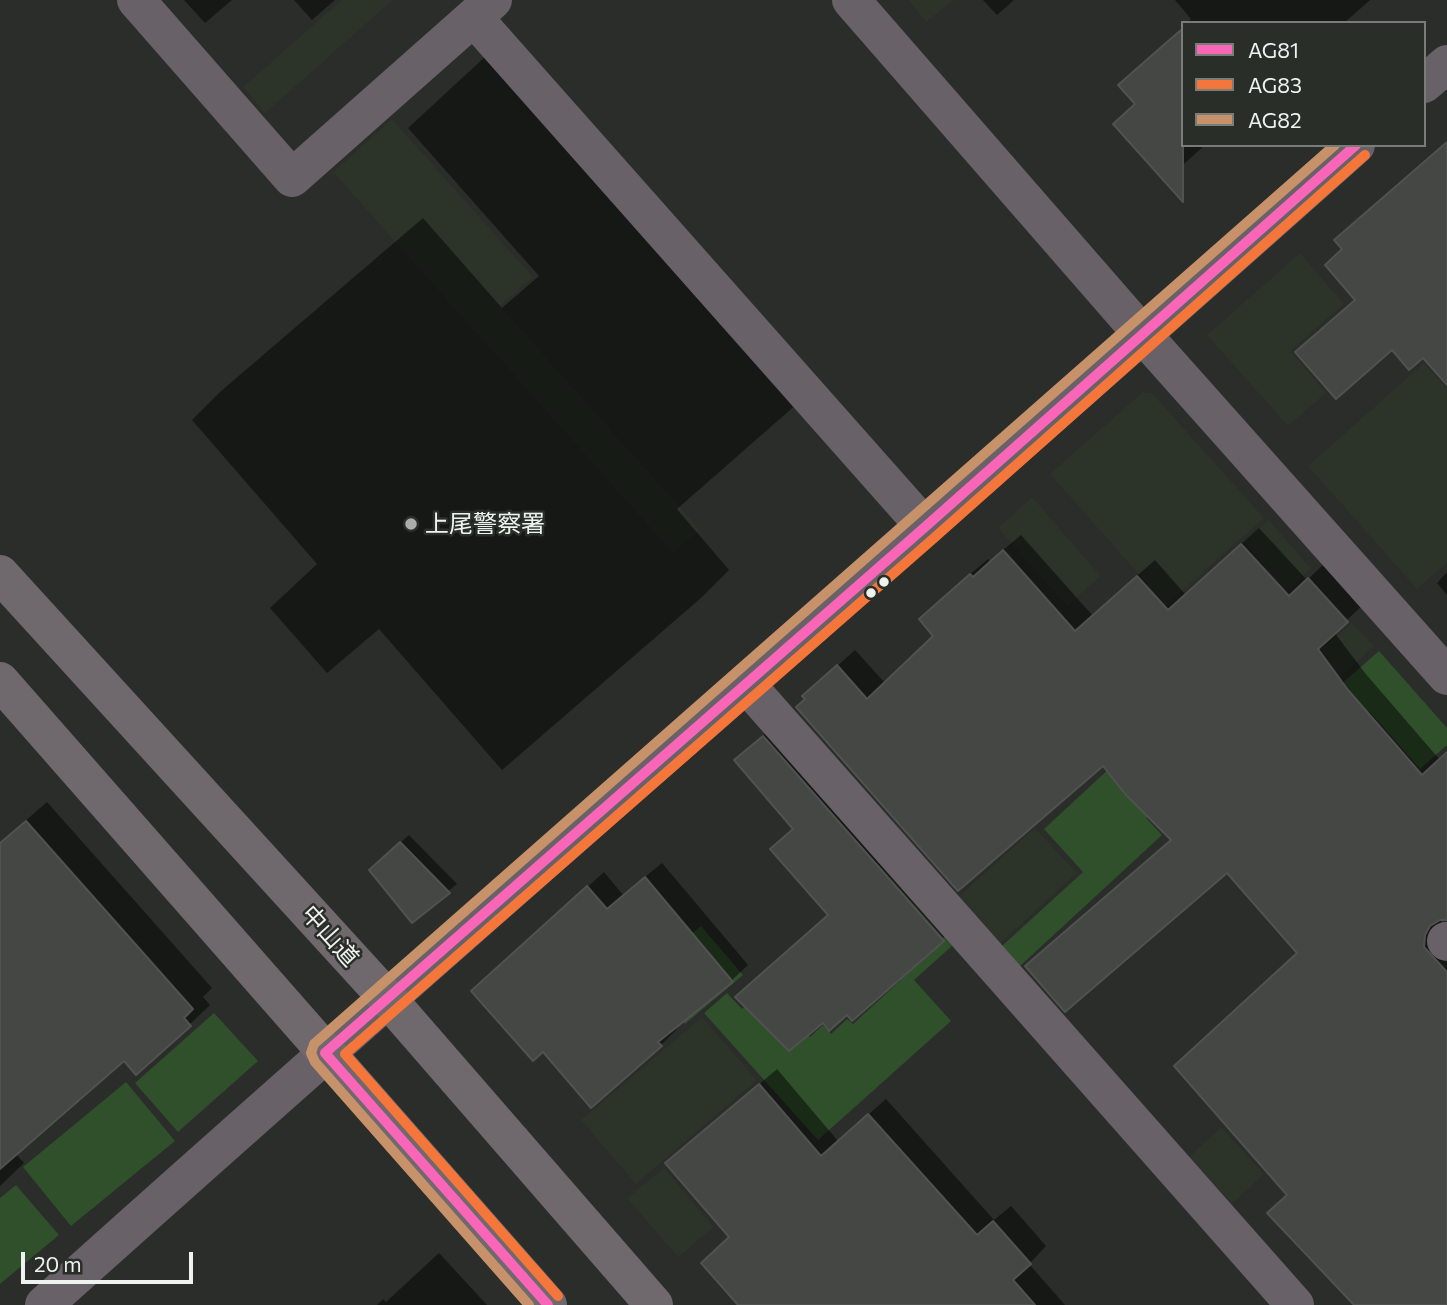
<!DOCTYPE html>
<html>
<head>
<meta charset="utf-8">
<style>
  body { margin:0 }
  #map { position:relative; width:1447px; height:1305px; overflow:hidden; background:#2a2d29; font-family:Commissioner,sans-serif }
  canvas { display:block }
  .legend { position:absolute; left:1181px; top:21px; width:245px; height:126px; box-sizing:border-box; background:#292e28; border:2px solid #787d78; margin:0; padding:9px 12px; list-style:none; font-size:21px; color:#eff3ef }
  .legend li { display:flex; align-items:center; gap:14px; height:35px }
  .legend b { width:35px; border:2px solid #787d78 }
  .scale { position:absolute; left:21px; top:1252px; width:172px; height:32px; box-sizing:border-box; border:4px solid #eff3ef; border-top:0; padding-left:9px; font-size:21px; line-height:24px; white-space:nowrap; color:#eff3ef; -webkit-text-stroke:5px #292e28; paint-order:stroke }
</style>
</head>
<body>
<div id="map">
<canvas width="1447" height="1305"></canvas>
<ul class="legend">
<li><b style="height:9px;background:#fa66b7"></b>AG81</li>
<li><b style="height:9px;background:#f5763a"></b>AG83</li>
<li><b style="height:9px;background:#c7916a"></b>AG82</li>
</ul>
<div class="scale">20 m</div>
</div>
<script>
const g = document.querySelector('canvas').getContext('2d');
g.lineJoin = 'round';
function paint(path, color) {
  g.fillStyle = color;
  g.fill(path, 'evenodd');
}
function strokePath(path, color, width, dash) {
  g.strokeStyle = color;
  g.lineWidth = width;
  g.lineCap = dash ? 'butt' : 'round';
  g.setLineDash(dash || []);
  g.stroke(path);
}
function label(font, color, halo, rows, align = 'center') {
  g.font = font + ' Commissioner,"Noto Sans JP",sans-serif';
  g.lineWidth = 5;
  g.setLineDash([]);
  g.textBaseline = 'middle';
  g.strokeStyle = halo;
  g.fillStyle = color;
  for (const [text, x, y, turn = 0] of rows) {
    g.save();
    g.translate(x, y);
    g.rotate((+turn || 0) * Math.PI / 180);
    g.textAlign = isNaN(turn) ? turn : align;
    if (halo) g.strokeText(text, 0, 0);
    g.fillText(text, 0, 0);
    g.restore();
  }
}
const built = new Path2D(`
  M342,0H393L265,113L243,87Z
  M909,0H954L926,22Z
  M392,119L533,277L500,306L700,530L673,553L333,172Z
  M1300,253L1344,304L1290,351L1326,393L1288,426L1207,335Z
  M1424,363L1447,389V563L1417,589L1308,466Z
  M1143,392L1152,393L1264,518L1166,605L1050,474Z
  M1032,497L1101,576L1067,606L998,528Z
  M1269,520L1311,569L1284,592L1262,568L1264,564L1244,541Z
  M1352,623L1374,646L1289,725L1273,708L1328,658L1321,650Z
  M1035,828L1077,873L998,945L956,899Z
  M702,1017L757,1080L636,1184L581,1120Z
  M1221,1127L1264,1174L1232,1204L1189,1157Z
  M664,1168L714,1227L678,1257L627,1198Z`);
const green = new Path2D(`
  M1379,651L1447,728V745L1420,769L1369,711L1355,722L1306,715Z
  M1126,753L1168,798L1146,818L1162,835L1020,966L1002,946L1083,872L1044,829Z
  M879,865L952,946L914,980L951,1021L818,1140L704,1013L727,993L742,1009L766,988L810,1037L823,1025L831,1034L847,1019L853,1024L901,980L894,971L868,874Z
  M701,926L743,975L685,1024L669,1006L625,990Z
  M214,1013L258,1061L178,1132L135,1083Z
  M126,1082L175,1141L71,1226L23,1167Z
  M16,1185L59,1235L0,1284V1198Z`);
const shadow = new Path2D(`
  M184,0H232L205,23Z
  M294,0H335L312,20Z
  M983,0H1014L997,15Z
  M1175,0H1370L1344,23H1187L1191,19Z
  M1183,26V145H1205L1166,180L1137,103L1120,85Z
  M500,43L818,382L790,410L677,509L729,570L701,598L502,770L379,629L327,673L270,608L317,564L192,420L220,392L423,218L502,308L539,276L408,128Z
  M1259,528L1307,580L1326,562L1364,604L1334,632L1365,673L1440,760L1447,753V918H1441V930L1447,939V1305H1357L1289,1194L1299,952L1227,871L1027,966L1172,839L1103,764L807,699L804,696L855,650L885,683L935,636L938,602L988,559L990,561L1021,535L1092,615L1155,560L1185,594Z
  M1447,572V595L1437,583Z
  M779,721L958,924L942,939L830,914L794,828L736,760Z
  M47,802L212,988L203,997L210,1005L189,1025L124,1059L15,1153L24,1163L0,1186V843Z
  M409,835L457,884L412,920L379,862Z
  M662,863L748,965L732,980L675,1027L677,1029L661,1045L591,1106L489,976L604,872L623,895Z
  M777,1069L838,1141L886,1099L994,1220L1011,1206L1046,1246L1029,1264L1065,1305H741L731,1236L668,1163Z
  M439,1253L487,1305H377L383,1299L386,1302Z`);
const building = new Path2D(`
  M1183,28V202L1113,124L1135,104L1118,85Z
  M1447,142V385L1423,358L1409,370L1392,350L1336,399L1295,352L1355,300L1325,265L1342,249L1334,240Z
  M1241,544L1289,596L1308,578L1348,622L1318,649L1348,690L1422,775L1447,752V920H1440L1430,926L1425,935L1424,947L1447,972V1305H1354L1267,1213L1287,1195L1174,1066L1297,953L1227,873L1065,1012L1025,966L1171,840L1126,795L1103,766L958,891L796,707L805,699L802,696L837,665L867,699L933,636L919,619L970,574L973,577L1003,550L1075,631L1137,576L1168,610Z
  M763,736L944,941L852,1021L847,1015L829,1031L823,1023L789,1051L735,997L828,915L770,849L793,829L734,760Z
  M26,821L193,1009L184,1018L191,1026L136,1075L124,1061L0,1169V843Z
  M400,842L450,893L412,923L369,870Z
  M645,877L733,982L658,1042L662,1046L591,1108L543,1052L533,1061L471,991L587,886L607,909Z
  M759,1084L821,1156L868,1114L977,1235L993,1221L1031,1264L1013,1280L1035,1305H738L701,1263L729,1237L665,1163Z`);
const minor = new Path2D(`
  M136,0L292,178L493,0
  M851,0L1143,335L1447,676
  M474,18L925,527
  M1424,84L1447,64
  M746,684L1295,1305
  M1446,941L1447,942
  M44,1305C478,915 920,534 1356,145`);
const highway = new Path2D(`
  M0,574L387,998L654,1305
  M0,681L548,1305`);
const bus1 = new Path2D(`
  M548,1305L325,1053L925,527L1356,145`);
const bus2 = new Path2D(`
  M558,1296L345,1054L934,538L1365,155`);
const bus3 = new Path2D(`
  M529,1305L315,1062L311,1053L314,1044L1335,145`);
const markers = [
  [411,524,7,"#aaaeaa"],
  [884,582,6,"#eff3ef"],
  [871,593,6,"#eff3ef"]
];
const poiNames = [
  ["上尾警察署",425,524]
];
const streetNames = [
  ["中山道",330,936,48]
];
paint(built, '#2c342a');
paint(green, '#30502c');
paint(shadow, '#0007');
paint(building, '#454744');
strokePath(building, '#50524f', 2);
strokePath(minor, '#686167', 38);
strokePath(highway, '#6f686d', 38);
strokePath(bus1, '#fa66b7', 10);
strokePath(bus2, '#f5763a', 10);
strokePath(bus3, '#c7916a', 10);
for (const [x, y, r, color] of markers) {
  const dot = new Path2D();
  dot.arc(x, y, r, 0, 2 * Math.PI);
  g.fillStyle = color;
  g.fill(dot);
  strokePath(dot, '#292e28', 2.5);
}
label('24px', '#eff3ef', '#292e28', poiNames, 'left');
label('24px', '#eff3ef', '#292e28', streetNames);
</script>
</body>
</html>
